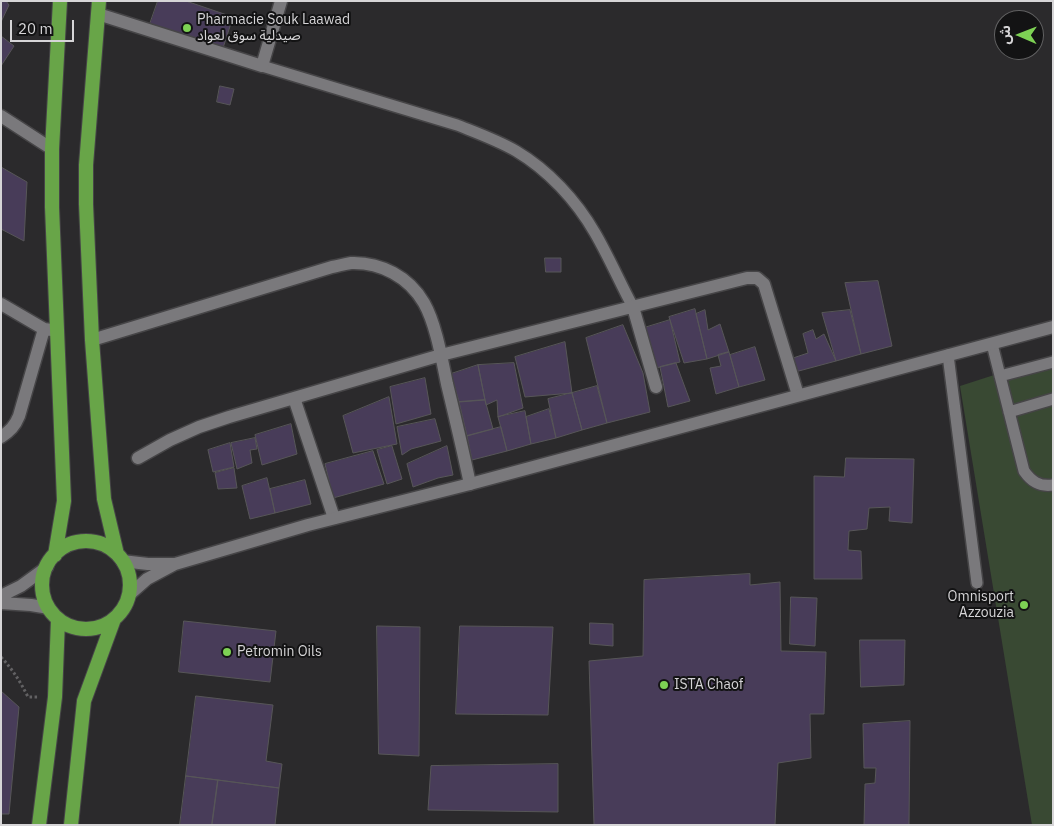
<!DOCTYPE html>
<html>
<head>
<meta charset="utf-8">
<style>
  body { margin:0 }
  #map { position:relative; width:1054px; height:826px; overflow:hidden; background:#2b2a2c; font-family:"IBM Plex Sans","Noto Sans Arabic",sans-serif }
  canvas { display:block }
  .frame { position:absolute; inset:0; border:2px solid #d6d5d7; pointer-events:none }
  .north { position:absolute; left:994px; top:10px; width:50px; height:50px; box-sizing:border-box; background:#131314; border:1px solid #616162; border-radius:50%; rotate:271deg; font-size:14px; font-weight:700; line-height:20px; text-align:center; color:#d6d5d7 }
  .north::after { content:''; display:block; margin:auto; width:18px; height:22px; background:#7dd154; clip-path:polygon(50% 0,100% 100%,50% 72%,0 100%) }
  .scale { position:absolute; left:10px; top:20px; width:64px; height:22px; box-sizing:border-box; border:2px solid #d6d5d7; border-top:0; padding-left:6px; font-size:15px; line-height:18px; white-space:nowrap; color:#d6d5d7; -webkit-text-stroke:4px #131314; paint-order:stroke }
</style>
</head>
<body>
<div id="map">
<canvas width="1054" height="826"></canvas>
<div class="frame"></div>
<div class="north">ش</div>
<div class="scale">20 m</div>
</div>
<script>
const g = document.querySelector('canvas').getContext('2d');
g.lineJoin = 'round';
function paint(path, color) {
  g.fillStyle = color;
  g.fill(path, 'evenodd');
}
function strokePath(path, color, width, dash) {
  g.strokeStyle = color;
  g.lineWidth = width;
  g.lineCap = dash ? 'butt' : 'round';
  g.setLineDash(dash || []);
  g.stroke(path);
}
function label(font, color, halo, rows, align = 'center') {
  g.font = font + ' "IBM Plex Sans","Noto Sans Arabic",sans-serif';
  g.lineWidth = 4;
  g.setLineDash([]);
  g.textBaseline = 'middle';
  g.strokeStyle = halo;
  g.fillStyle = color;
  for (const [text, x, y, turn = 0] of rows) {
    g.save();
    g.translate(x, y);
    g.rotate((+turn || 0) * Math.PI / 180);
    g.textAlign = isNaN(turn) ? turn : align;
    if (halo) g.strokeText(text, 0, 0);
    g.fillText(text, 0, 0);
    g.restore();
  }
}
const green = new Path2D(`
  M1053,356V825H1032L960,386Z`);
const building = new Path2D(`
  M1,1H6L9,5L1,22Z
  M158,1H186L233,17L223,48L150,24Z
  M1,36L14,46L1,66Z
  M220,86L234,89L230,105L217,102Z
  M1,167L27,182L24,241L1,229Z
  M545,258H561V272H546Z
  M878,281L892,346L861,354L845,283Z
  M695,309L707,359L684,363L669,317Z
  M705,310L708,330L720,324L729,352L707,359L696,314Z
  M850,310L861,354L836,361L822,313Z
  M670,320L680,362L656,368L644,328Z
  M623,325L643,373L650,412L607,423L586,338Z
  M813,330L816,339L824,334L836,361L795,372L793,358L808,353L803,334Z
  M565,342L572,393L525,397L515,357Z
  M755,347L765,380L739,387L730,355Z
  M729,352L739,387L716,394L710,368L721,366L718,355Z
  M514,363L523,408L498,417L497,400L486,405L478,365Z
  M676,363L690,401L668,407L660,367Z
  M478,365L485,400L459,402L451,374Z
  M425,378L431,414L396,424L390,387Z
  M597,386L607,423L582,430L572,393Z
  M572,393L582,430L556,438L548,399Z
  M389,397L397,444L353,453L343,416Z
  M485,400L493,429L467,436L459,402Z
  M549,409L556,438L531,444L526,417Z
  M525,411L531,444L507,451L498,417Z
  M435,419L441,441L411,449L402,455L397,427Z
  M291,424L297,454L262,465L255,435Z
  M501,427L507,451L472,460L467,436Z
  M255,438L257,449L250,450L252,463L237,469L231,443Z
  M230,443L234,467L213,472L208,450Z
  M392,446L402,479L387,484L377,450Z
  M447,446L453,475L438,478L413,487L407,464Z
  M373,451L384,484L333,498L325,464Z
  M846,458L914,459L912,523L889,521L890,507L869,508L867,529L849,531L848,550L861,551L862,579H814V476L844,477Z
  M234,468L237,488L218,489L215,473Z
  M267,478L275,513L250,519L242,486Z
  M305,480L311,504L275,513L270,489Z
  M750,574V585L780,582L781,651L826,652L824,714H810L811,758L778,763L775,825H594L589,661L643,656L644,580Z
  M791,597L817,598L815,646L790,644Z
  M184,621L276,631L270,682L179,672Z
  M590,623L613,624V646L590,644Z
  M377,626L420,627L419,756L379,754Z
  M460,626L553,627L548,715L456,714Z
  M860,640H905L904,685L861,687Z
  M1,691L19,707L9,814H1Z
  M196,696L273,705L266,761L282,764L279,788L186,776Z
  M910,721L909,825H864L865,784L875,783L876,768H864L863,724Z
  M558,764V812L428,810L431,766Z
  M186,776L218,780L212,825H180Z
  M218,780L279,788L275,825H212Z`);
const path = new Path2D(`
  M1,657C13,670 20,681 28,697H39`);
const service = new Path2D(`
  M262,66L457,125C477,133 497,140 516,151C548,170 576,200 595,233C609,257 620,283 633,307
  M992,344L1024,471C1031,481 1039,487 1053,485
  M948,355L977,583
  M1000,376L1053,362
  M1009,412L1053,399`);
const minor = new Path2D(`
  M98,14L262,66L281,1
  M1,116L52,149
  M1,304L44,329L52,330
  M633,307L656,387
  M92,340L332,267C338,266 344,264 351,263C381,262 409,277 424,303C436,324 442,360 447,384C455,417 463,451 470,484
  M294,398L334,518
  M1,437C10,431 15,426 19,416L44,329
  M138,458L170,440L199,427L229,417L441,355L747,278H757L764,284L798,395`);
const tertiary = new Path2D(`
  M122,561L148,564H173
  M130,594L147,579L175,564L308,525L470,484L1053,327
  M1,596L21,586L47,567
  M1,603L31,605L49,608`);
const trunk = new Path2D(`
  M99,1L86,165V204L92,340L104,499L117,554
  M42 585a44 44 0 1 1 88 0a44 44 0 1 1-88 0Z
  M55,555L64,501L52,207V149L60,1
  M39,825L55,697L58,620
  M71,825L84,701L114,619`);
const markers = [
  [187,28,5,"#7dd154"],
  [1024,605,5,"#7dd154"],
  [227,652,5,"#7dd154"],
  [664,685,5,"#7dd154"]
];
const poiNames = [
  ["Pharmacie Souk Laawad",197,20],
  ["صيدلية سوق لعواد",197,36],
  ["Omnisport",1014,597,"right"],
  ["Azzouzia",1014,613,"right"],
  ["Petromin Oils",237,652],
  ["ISTA Chaof",674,685]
];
paint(green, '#394933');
paint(building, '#483c59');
strokePath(building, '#575658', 1);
strokePath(service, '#464547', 14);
strokePath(minor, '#464547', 15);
strokePath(tertiary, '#464547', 15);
strokePath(trunk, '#464547', 16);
strokePath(path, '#626163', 3, [2.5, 2.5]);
strokePath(service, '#7a797c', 11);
strokePath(minor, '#7a797c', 12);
strokePath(tertiary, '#7a797c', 12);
strokePath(trunk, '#68a548', 14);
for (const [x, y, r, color] of markers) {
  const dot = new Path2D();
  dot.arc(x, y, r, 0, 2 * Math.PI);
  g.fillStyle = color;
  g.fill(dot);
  strokePath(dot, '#131314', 2);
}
label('14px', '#d6d5d7', '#131314', poiNames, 'left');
</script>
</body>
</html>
